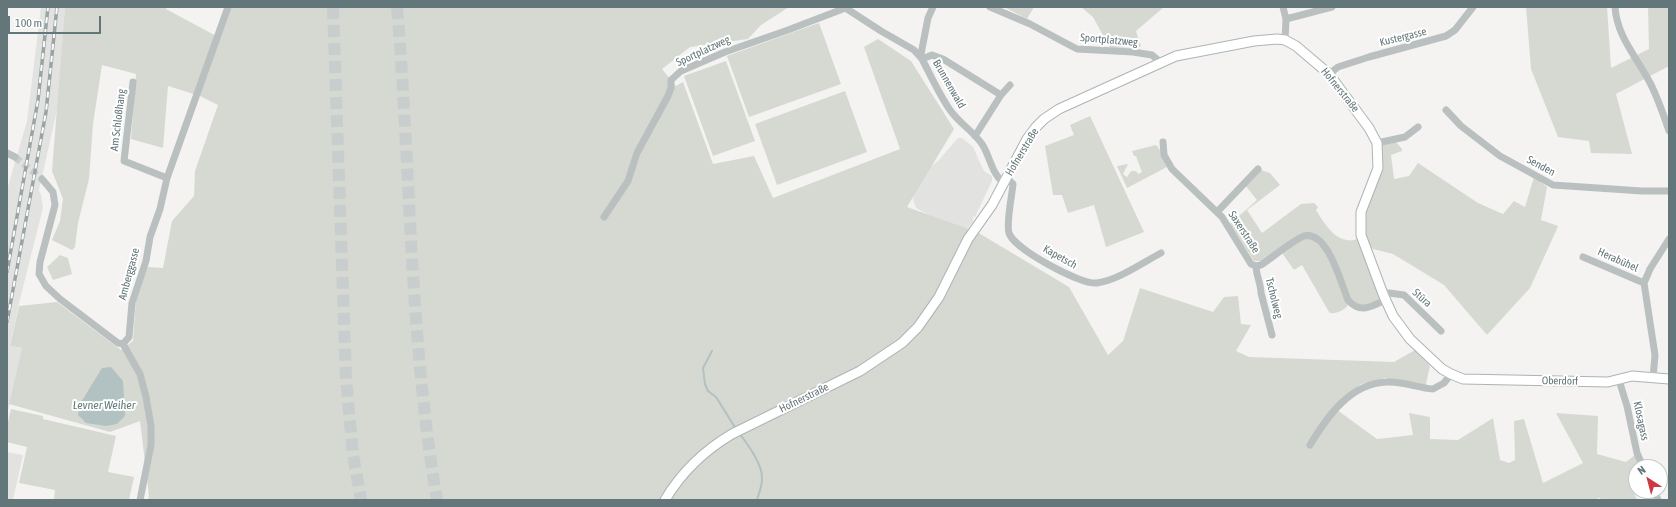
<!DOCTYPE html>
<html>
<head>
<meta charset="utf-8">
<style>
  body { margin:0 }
  #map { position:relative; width:1676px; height:507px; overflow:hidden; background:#f4f3f1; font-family:"Asap Condensed",sans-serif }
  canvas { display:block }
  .frame { position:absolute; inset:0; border:8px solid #637679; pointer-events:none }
  .north { position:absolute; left:1628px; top:459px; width:40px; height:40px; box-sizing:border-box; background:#fff; border:1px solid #c1c8c9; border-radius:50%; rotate:324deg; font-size:11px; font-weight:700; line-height:16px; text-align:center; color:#637679 }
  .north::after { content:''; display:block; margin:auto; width:14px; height:18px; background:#ce3842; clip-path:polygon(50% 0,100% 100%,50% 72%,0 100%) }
  .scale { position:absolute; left:8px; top:16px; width:93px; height:18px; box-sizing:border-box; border:2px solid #637679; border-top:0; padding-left:5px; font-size:12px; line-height:14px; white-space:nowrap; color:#637679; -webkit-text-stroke:3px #fff; paint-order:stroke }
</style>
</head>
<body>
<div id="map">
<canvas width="1676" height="507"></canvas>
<div class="frame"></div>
<div class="north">N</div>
<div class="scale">100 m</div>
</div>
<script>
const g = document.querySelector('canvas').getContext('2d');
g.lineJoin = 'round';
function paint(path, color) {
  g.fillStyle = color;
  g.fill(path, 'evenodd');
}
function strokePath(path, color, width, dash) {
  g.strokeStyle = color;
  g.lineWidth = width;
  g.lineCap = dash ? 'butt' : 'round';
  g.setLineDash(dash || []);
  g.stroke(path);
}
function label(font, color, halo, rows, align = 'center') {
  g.font = font + ' "Asap Condensed",sans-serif';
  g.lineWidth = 4;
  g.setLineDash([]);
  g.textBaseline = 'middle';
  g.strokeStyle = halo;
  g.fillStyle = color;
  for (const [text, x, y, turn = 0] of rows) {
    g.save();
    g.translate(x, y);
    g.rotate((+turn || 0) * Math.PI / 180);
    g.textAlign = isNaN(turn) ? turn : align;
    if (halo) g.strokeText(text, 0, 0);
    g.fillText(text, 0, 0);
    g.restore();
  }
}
const built = new Path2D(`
  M41,7H65L58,106L39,190L41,195L43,208L20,299L10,346L22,348L7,414V190L27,121Z
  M958,138H962L973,147L984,171L992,176V181L975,217L973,216V221L968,228L964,229L931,216L916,208L913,199L916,185L922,173L938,161Z
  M7,452L23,455L13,500H7Z`);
const green = new Path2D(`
  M65,7H167L166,9L220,38L230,7H789L761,25L748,39L690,47L662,69L676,86L683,82L713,164L754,156L773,198L900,149L864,47L878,39L911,61L954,129L907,207L977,232L1069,287L1108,355L1123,341L1140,288L1213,312L1224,297L1238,296L1241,324L1251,325L1236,351L1249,357L1394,362L1415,350L1430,366L1425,388L1385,378L1361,384L1333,407L1377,439L1413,435L1409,413L1430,417V439L1458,440L1493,418L1500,460L1509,463L1515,460L1514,421L1524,419L1543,483L1583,463L1556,413L1598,416L1597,454L1626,462L1635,455L1641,467H1636V485L1632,487L1637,500H1604L1599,498L1595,500H148L149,496L140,421L110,432L9,404L22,348L10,346L19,306L57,302L121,350L133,341L136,298L147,267L163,268L172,221L194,196L195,171L218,105L200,96L168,86L163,148L131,139L136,74L102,65L93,124L89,179L78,223L75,247L72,250L52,240L60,221L63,199L52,171Z
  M1007,7H1034L1027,19L1006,8Z
  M1081,7H1164L1136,31L1141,47L1110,48L1093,17Z
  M1526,7H1607L1611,68L1649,49L1648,7H1669V66L1616,94L1632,154L1591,153L1589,141L1558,137L1531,69Z
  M819,23L841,84L749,117L727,56Z
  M726,61L755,141L713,156L684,76Z
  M845,91L867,152L777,185L755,124Z
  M1090,116L1144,232L1106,247L1094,205L1068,213L1062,195H1053L1045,146L1074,135L1070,125Z
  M1396,142L1402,149V151L1391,155L1394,179L1409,176L1418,163L1478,203L1503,214L1514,201L1525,207L1534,177L1547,187L1541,220L1558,226L1556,231L1530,288L1487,335L1444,285L1393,254L1373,249L1367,243L1363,221L1380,146Z
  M1156,145C1162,150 1162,160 1167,167L1127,188L1117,166L1128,164L1123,174L1127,177L1131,171H1136L1138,174L1142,172L1136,156H1134L1132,151Z
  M1261,170L1270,173L1280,185L1247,210L1262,233L1301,204L1314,203L1318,207L1316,210C1325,225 1338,246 1358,239L1380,299C1366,306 1360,310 1348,297L1326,243L1317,235L1306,233L1262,261H1254L1230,224L1257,200L1245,185Z
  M1308,238C1329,242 1338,288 1348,305C1345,310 1336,314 1330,313L1329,312L1302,265L1294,270L1282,253L1301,240Z
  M60,255L68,258L72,274L53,280L47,267Z
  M11,409L43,416V419L116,436L108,472L134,477L129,500H54L55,490L19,483L27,447L7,442V426Z`);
const water = new Path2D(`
  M111,367L123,381L125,416L117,424L106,426L86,423L78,415L80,404L102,368Z`);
const stream = new Path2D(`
  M712,351L703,368L705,384L708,391L716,397L736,429
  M740,434C748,445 763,465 762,479C762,486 759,493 757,500`);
const streetTunnel = new Path2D(`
  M15,157L42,179`);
const highwayTunnel = new Path2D(`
  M333,7L346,379L353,455L361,500
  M397,7C411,171 409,337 437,500`);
const street = new Path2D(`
  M844,7L881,31L914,50L922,59L932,55L943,59L1001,95
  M933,7L928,18L921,54L922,59C931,76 939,94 950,110C959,123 973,131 982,144C990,156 992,175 1004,183
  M990,7L1030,24L1077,49L1133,52L1152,55L1160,62
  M1283,7L1286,19L1285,40
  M1615,7C1617,36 1635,55 1648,79C1657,95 1663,113 1669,131
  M1286,19L1332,7
  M1329,74L1338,67L1369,57L1446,36L1455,30L1473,7
  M133,82L124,161L167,178
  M1446,110L1461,126L1500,156L1553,185L1642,191H1669
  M975,136L1001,95L1010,85
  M1163,142L1164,155L1172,169L1222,217L1251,264L1256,266L1261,265C1272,258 1293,240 1304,236C1328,230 1341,284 1348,300C1360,314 1371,307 1385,300
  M1377,143L1405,137L1418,127
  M7,153L15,157
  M1006,178L1013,184C1012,196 1006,223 1009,233C1013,248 1080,285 1097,283C1118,280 1142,263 1161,253
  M42,179L53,192L55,205L40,262L39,274L46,286L60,299L118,343L123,344
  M1217,212L1258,169
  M604,217L628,181L637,153L668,96L671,88V80L681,71L725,52L788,30L848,7
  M1583,257L1644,283
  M1256,266C1256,275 1261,284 1261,293L1272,335
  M1383,294L1389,293L1404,295L1441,331
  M123,344L129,337L132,303L146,261L150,237L160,209L167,178L228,7
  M123,344L140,374L146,397L151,426V445L140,500
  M1653,378L1655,355L1644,283L1650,269L1669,239
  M1619,380L1627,406L1637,453L1643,467
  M1310,445C1327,417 1350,383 1387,382C1403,381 1418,388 1433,389L1444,383L1451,374
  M1654,491L1658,500`);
const secondary = new Path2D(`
  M665,500C681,473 705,450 732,434L860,371L902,343L918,327L939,297L968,239L992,205L1027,139L1036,127L1044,119L1059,109L1176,56L1254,41L1277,39L1285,40L1296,46L1329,74L1369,128L1377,143L1378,168L1361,212V235L1383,294L1393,316L1410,339L1442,369L1451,374L1463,379L1608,382L1632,376L1669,379`);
const rail = new Path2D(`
  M7,272L38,100L48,7
  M7,322L46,112L57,7`);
const streetNames = [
  ["Kustergasse",1403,37,-14],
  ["Sportplatzweg",1109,40,5],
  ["Sportplatzweg",703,51,-25],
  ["Brunnenwald",949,84,60],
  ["Hofnerstraße",1340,90,51],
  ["Am Schloßhang",118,120,-83],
  ["Hofnerstraße",1022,152,-59],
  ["Senden",1541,166,28],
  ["Saxerstraße",1244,232,57],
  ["Kapetsch",1060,257,29],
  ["Herabühel",1618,260,24],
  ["Amberggasse",129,274,-75],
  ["Tscholweg",1274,298,76],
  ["Stüra",1422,298,42],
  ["Oberdorf",1560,381,1],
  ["Hofnerstraße",804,398,-26],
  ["Klosagass",1641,421,78]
];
const waterNames = [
  ["Levner Weiher",104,405]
];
paint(built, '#e2e3e1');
paint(green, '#d6d9d1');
paint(water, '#b2c1c1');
strokePath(stream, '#b2c1c1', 2);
strokePath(streetTunnel, '#c8cecd', 7, [7, 3.5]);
strokePath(highwayTunnel, '#c8cecd', 12, [12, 6]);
strokePath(secondary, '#acb4b5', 11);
strokePath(street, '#bac0c0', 7);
strokePath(secondary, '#fff', 9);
strokePath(rail, '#9aa4a5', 3.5);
strokePath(rail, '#fff', 2, [6]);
label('11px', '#637679', '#fff', streetNames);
label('italic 12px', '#637b7b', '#fff', waterNames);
</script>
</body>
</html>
